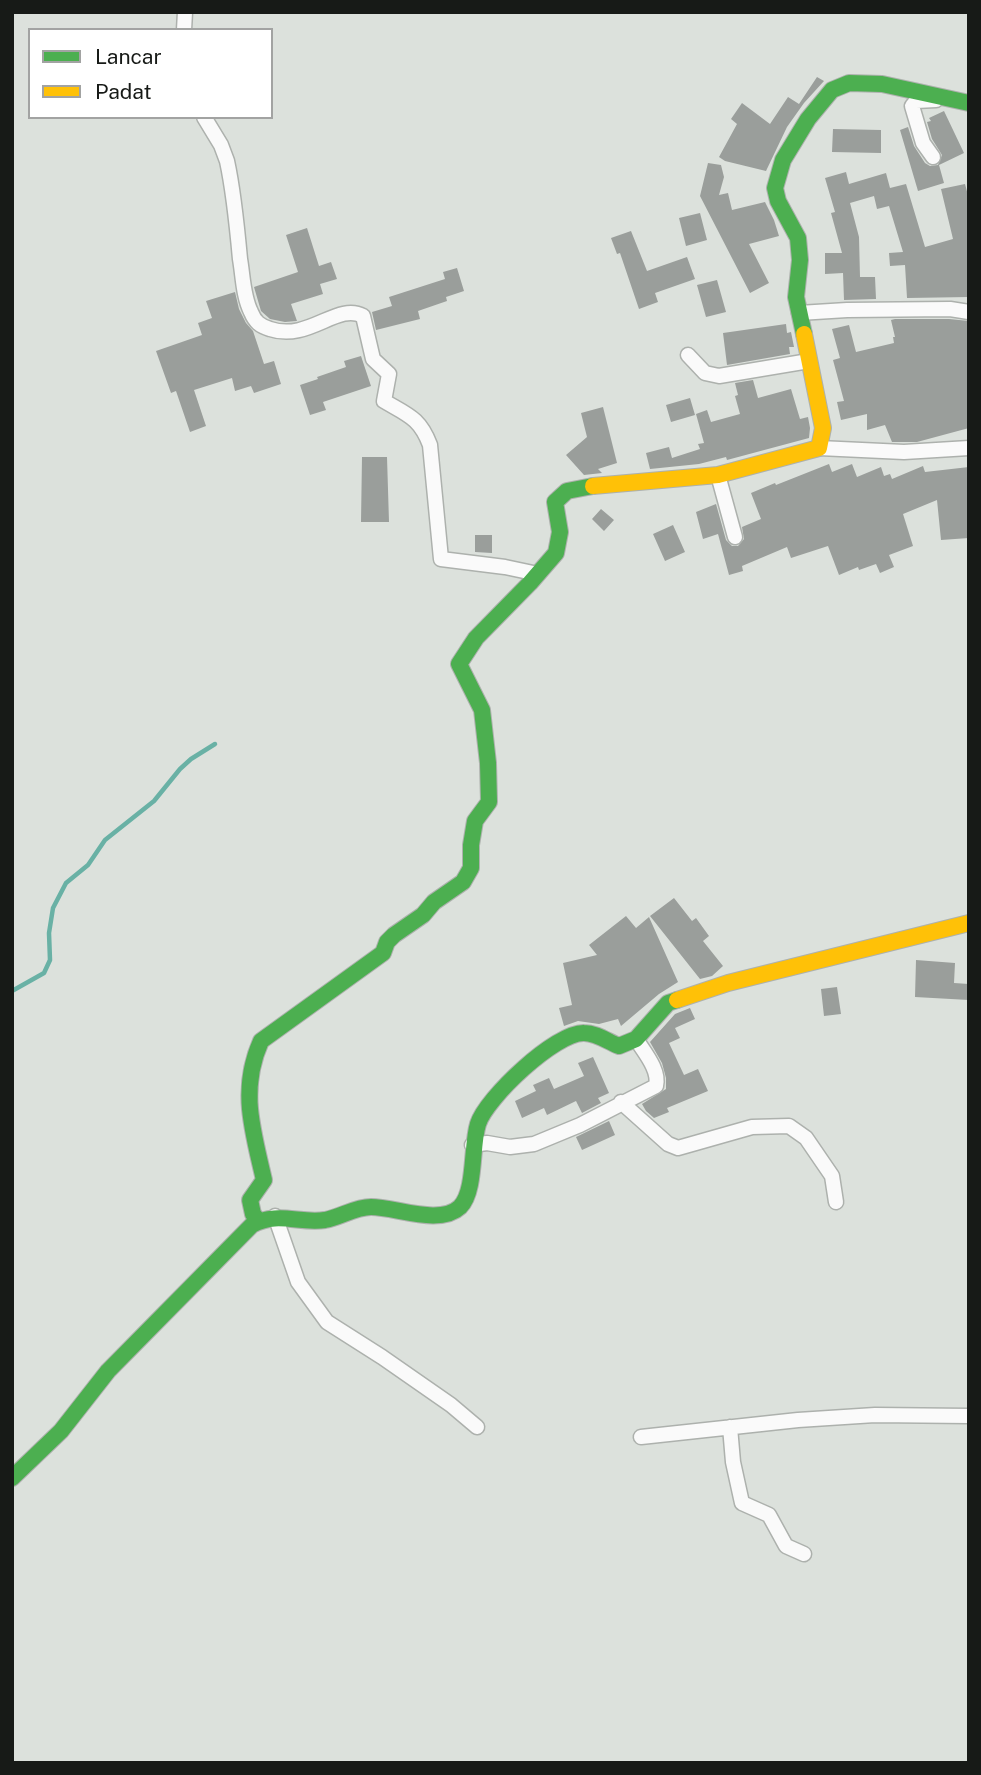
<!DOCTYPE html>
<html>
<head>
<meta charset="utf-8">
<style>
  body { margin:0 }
  #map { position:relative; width:981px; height:1775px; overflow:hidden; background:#dce1dc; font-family:"Public Sans",sans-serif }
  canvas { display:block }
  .frame { position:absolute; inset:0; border:14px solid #171a17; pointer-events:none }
  .legend { position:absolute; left:28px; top:28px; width:245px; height:91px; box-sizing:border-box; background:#fff; border:2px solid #a2a3a2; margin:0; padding:9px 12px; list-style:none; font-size:21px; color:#171a17 }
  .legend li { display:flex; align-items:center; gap:14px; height:35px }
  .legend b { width:35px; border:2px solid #a2a3a2 }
</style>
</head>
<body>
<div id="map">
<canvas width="981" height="1775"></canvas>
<div class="frame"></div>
<ul class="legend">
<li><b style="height:9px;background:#4caf50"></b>Lancar</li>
<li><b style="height:9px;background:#ffc107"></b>Padat</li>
</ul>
</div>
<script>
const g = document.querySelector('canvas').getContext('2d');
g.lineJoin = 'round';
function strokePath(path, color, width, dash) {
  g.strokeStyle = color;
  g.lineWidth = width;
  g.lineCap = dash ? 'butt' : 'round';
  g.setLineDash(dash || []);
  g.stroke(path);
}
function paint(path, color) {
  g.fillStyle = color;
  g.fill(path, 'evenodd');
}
const stream = new Path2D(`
  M12,991L44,973L50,960L49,933L53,908L66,883L88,865L105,840L154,801L180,769L191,759L215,744`);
const building = new Path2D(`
  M817,77L824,81L804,103L787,127L766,171L725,161L719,157L737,124L731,119L742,103L770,124L788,97L799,104Z
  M944,111L964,153L939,165L944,183L918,191L900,130L908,127L914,146L925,163L930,166L938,165L942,155L932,139L927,122L931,121L929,118Z
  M833,129L881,130V153L832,152Z
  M708,163L721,165L724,177L719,195L728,193L732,210L765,202L774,220L779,236L749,244L769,283L750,293L700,196Z
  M846,172L849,184L886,173L890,188L906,184L925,247L953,239L941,189L965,184L969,199V297L907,298L905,265L890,266L889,253L903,252L889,206L877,209L874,196L850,203L859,237L860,277H875L876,299L844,300L843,273L825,274V253H842L831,213L835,212L825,178Z
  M700,213L707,240L686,246L679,218Z
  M307,228L319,266L331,262L337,279L320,284L323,294L291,304L297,321L285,322L270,319L261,311L254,287L298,272L286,235Z
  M631,231L647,271L687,257L695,279L655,293L658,302L639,309L620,253L617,254L611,238Z
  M457,268L464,291L446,297L447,301L418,311L420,319L376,330L372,312L392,306L389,297L445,279L443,272Z
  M717,280L726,312L706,317L697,285Z
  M235,292L239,309L246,323L253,331L264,364L274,361L281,384L254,393L251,386L235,391L232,378L194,390L206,426L190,432L176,391L171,393L156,351L202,335L198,323L212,318L206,301Z
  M895,319H949L969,321V428L917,442H892L885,425L867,430V414L841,420L837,402L844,401L833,360L840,358L832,329L849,325L856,352L894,343L893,337H895L891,320Z
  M786,324L787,333L791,332L794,347H789L790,354L727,365L723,333Z
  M361,356L371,386L323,402L326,410L310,415L300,385L318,379L317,377L346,367L344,361Z
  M753,380L758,398L791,389L800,419L808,417L810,428L809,438L727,460L726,457L699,464L650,469L646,453L669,447L672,458L700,449L698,444L704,443L696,414L707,410L711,422L740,414L735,396L738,395L735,383Z
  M690,398L695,415L671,422L666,405Z
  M603,407L617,463L598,469L602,473L584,475L566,455L587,437L581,413Z
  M362,457H387L389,522H361Z
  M829,464L832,472L852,464L857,477L881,467L884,476L890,474L892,479L923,466L925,472L969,467V538L941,540L937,500L903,514L913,546L889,555L894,567L880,573L876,564L859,570L858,567L839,575L828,546L791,558L787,547L742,566L743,571L729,575L718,534L703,539L696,512L716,504L726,540L732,546H738L744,539L742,527L761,519L751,493L775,483L776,485Z
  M601,509L614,520L604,531L592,519Z
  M673,525L685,552L665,561L653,534Z
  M475,535H492V553L475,552Z
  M674,898L692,921L696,918L709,936L703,941L723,966L712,976L700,979L650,916Z
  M626,916L636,928L649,917L678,982L659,994L621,1026L618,1019L599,1024L578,1021L564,1026L559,1008L572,1005L563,963L597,955L589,945Z
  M916,960L955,963L954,983L969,984V1000L915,997Z
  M837,987L841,1014L824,1016L821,989Z
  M690,1008L695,1019L675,1028L680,1038L669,1043L684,1075L698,1069L708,1091L667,1108L669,1112L654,1118L646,1111L642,1104L666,1089V1078L662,1063L650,1042L675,1014Z
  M593,1057L609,1093L598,1098L601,1103L582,1113L576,1101L547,1115L544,1108L522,1118L515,1101L536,1091L533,1085L549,1078L554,1089L584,1076L578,1063Z
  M609,1121L615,1135L582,1150L576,1137Z`);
const street = new Path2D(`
  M184,30L185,12
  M204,117L221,145L227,161C234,193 237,226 240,259C243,276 243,296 251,312C255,322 260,326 270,329C309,342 337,302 363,316L373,359L389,374L384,401C408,415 420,418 430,445L441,559L505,567L538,574
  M933,157L923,143L912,106L916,101L936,100
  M799,313L847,310L950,309L969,312
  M688,355L705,373L719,376L809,361
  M819,448L904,452L969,448
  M718,475L735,537
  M621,1102L668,1144L678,1148L752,1127L789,1126L806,1138L832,1176L836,1202
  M472,1145L487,1143L510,1147L534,1144L580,1125L656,1086C660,1070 644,1052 636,1039
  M275,1216L298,1282L327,1322L382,1357L451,1405L477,1427
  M730,1427L733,1462L742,1503L769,1515L786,1546L804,1554
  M641,1437L798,1420L875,1415L969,1416`);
const fast = new Path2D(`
  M804,334L796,297L800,260L798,238L778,201L775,188L783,160L808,119L832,90L849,83L882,84L969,103
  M258,1220L253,1214L250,1200L264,1180C253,1131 239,1090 261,1041L383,953L387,942L394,935L423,915L434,902L463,882L471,868V845L475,821L489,802L488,763L482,710L459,664L476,638L530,583L556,553L560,532L555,502L567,491L593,486
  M12,1478L61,1431L108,1371L252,1225C277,1211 300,1224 325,1220C341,1217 355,1207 371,1207C396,1207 440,1226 460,1207C476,1191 471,1146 478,1124C486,1098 556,1032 584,1033C597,1033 608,1042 619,1046L636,1039L668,1003L677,1000`);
const slow = new Path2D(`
  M593,486L718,475L819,448L823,428L804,334
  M677,1000L728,983L969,923`);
strokePath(stream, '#69b1a5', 4.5);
paint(building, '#9a9e9b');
strokePath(street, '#adb1ad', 17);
strokePath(fast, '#adb1ad', 18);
strokePath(slow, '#adb1ad', 18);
strokePath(street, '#fafafa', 14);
strokePath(fast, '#4caf50', 16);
strokePath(slow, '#ffc107', 16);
</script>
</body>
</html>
